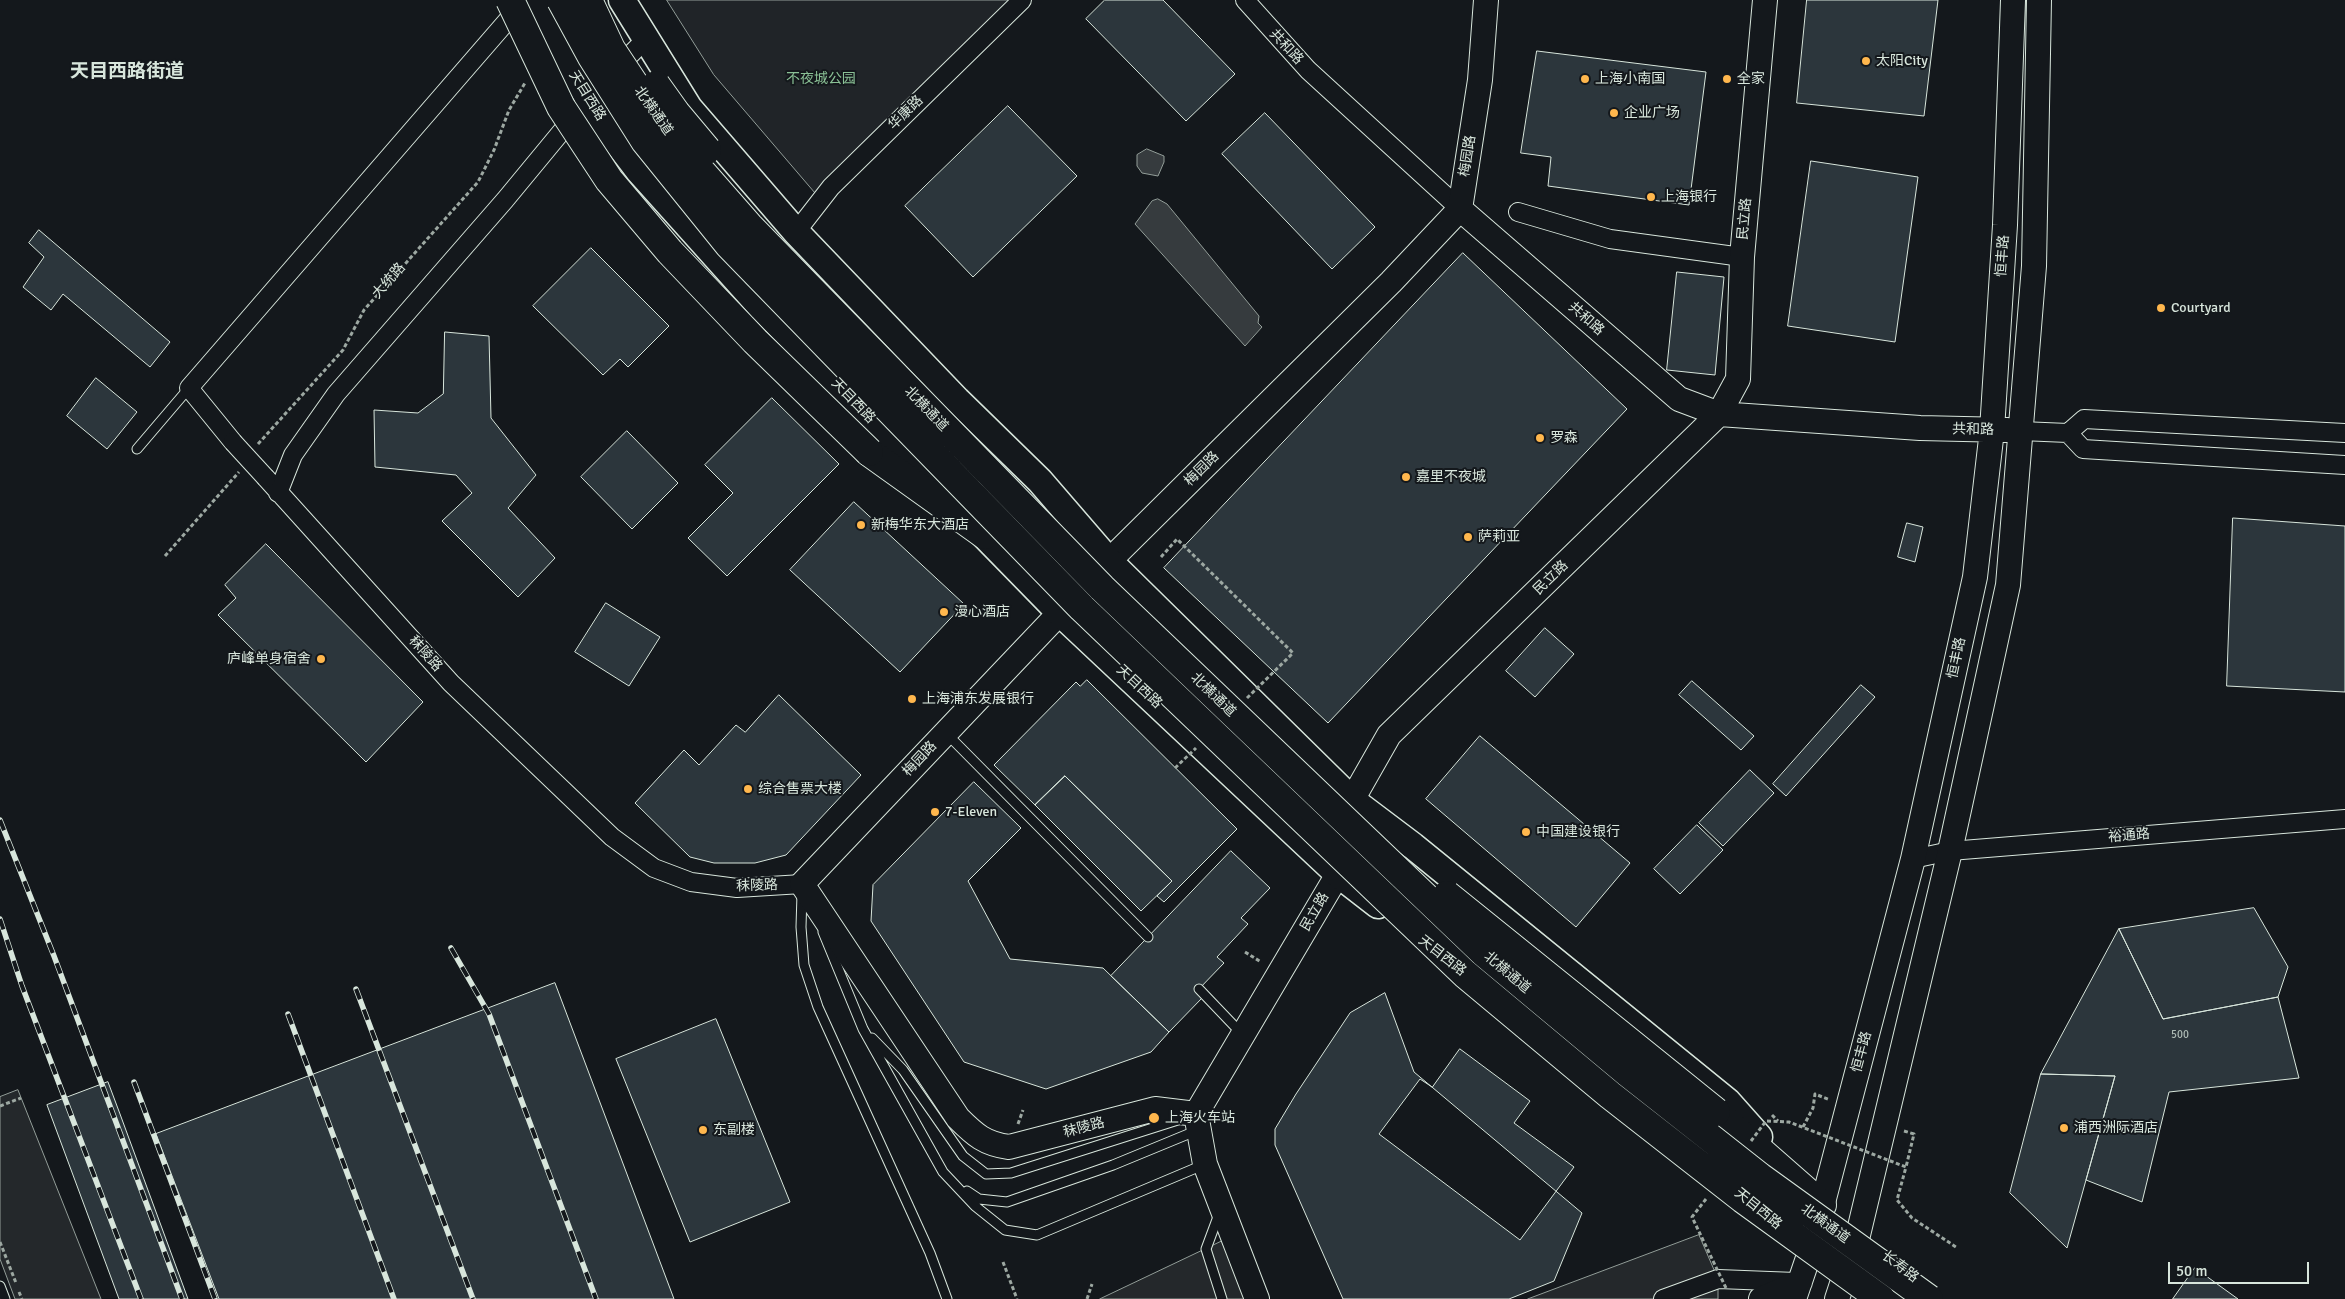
<!DOCTYPE html>
<html>
<head>
<meta charset="utf-8">
<style>
  body { margin:0 }
  #map { position:relative; width:2345px; height:1299px; overflow:hidden; background:#14181c; font-family:Signika,sans-serif }
  canvas { display:block }
  .scale { position:absolute; left:2168px; top:1262px; width:141px; height:22px; box-sizing:border-box; border:2px solid #d8e6dc; border-top:0; padding-left:6px; font-size:15px; line-height:18px; white-space:nowrap; color:#d8e6dc; -webkit-text-stroke:4px #14181c; paint-order:stroke }
</style>
</head>
<body>
<div id="map">
<canvas width="2345" height="1299"></canvas>
<div class="scale">50 m</div>
</div>
<script>
const g = document.querySelector('canvas').getContext('2d');
g.lineJoin = 'round';
function paint(path, color) {
  g.fillStyle = color;
  g.fill(path, 'evenodd');
}
function strokePath(path, color, width, dash) {
  g.strokeStyle = color;
  g.lineWidth = width;
  g.lineCap = dash ? 'butt' : 'round';
  g.setLineDash(dash || []);
  g.stroke(path);
}
function label(font, color, halo, rows, align = 'center') {
  g.font = font + ' Signika,"Noto Sans SC",sans-serif';
  g.lineWidth = 4;
  g.setLineDash([]);
  g.textBaseline = 'middle';
  g.strokeStyle = halo;
  g.fillStyle = color;
  for (const [text, x, y, turn = 0] of rows) {
    g.save();
    g.translate(x, y);
    g.rotate((+turn || 0) * Math.PI / 180);
    g.textAlign = isNaN(turn) ? turn : align;
    if (halo) g.strokeText(text, 0, 0);
    g.fillText(text, 0, 0);
    g.restore();
  }
}
const green = new Path2D(`
  M667,0H1024L815,193L714,75Z`);
const parking = new Path2D(`
  M18,1090L101,1299H15L0,1259V1097Z
  M1699,1235L1718,1279V1299H1528Z
  M1233,1236L1257,1299H1100Z`);
const water = new Path2D(`
  M1147,149L1164,156V162L1158,176L1142,173L1137,166V155Z
  M1158,199L1167,204L1259,316L1258,323L1262,327L1245,346L1135,224L1152,201Z`);
const building = new Path2D(`
  M1105,0H1163L1235,74L1186,121L1086,19Z
  M1807,0H1938L1924,116L1797,103Z
  M1537,51L1706,72L1689,205L1548,186L1551,157L1521,153Z
  M1008,106L1077,176L973,277L905,206Z
  M1265,113L1375,227L1332,269L1222,154Z
  M1811,161L1918,177L1895,342L1788,326Z
  M39,230L170,342L150,367L63,294L51,310L23,287L44,257L29,243Z
  M591,248L669,326L628,367L620,359L603,375L533,306Z
  M1463,253L1627,409L1328,723L1164,568Z
  M1677,272L1724,277L1715,375L1667,370Z
  M445,332L489,336L491,418L536,475L508,508L555,558L518,597L442,521L472,493L456,475L375,467L374,410L418,413L443,394Z
  M96,378L137,412L107,449L67,416Z
  M772,398L839,464L727,576L688,538L733,493L705,465Z
  M627,431L678,483L632,529L581,477Z
  M854,502L964,604L900,672L790,570Z
  M2233,518L2345,526V692L2227,686Z
  M1907,523L1923,527L1915,562L1898,557Z
  M266,544L423,702L366,762L218,615L236,598L225,585Z
  M606,603L660,637L629,686L575,652Z
  M1545,628L1574,654L1535,697L1506,671Z
  M1087,680L1237,829L1164,902L1157,896L1172,881L1065,776L1035,805L994,765L1076,682L1080,686Z
  M1692,681L1754,736L1741,750L1679,695Z
  M1861,685L1875,697L1786,796L1773,784Z
  M779,695L861,775L786,855L755,863H714L690,857L635,803L684,750L699,765L736,725L745,732Z
  M1480,736L1630,863L1576,927L1426,799Z
  M1750,770L1774,793L1723,846L1699,823Z
  M1065,776L1172,881L1141,911L1035,805Z
  M974,782L1021,828L968,881L1010,959L1103,968L1169,1032L1151,1052L1046,1089L964,1062L871,921L873,885Z
  M1697,825L1723,850L1680,894L1654,869Z
  M1231,851L1270,888L1241,918L1248,924L1217,957L1224,963L1197,991L1203,997L1169,1032L1111,976Z
  M2254,908L2288,967L2278,997L2163,1019L2119,929Z
  M2119,929L2163,1019L2278,997L2299,1078L2169,1092L2142,1202L2086,1180L2115,1076L2041,1074Z
  M555,983L674,1299H219L156,1134Z
  M1385,993L1414,1072L1582,1213L1554,1281L1509,1299H1343L1275,1145V1129L1296,1094L1350,1013Z
  M716,1019L790,1202L690,1242L616,1059Z
  M1460,1049L1530,1101L1514,1123L1574,1167L1520,1240L1379,1134L1420,1079L1432,1087Z
  M2041,1074L2115,1076L2067,1248L2010,1193Z
  M108,1082L120,1114L188,1299H119L47,1105Z
  M2195,1268L2238,1299H2173Z`);
const path = new Path2D(`
  M258,444L343,350L364,310L478,182L494,150L509,110L525,83
  M165,556L239,472
  M1161,557L1177,539L1293,653
  M1245,952L1261,962
  M0,1106L21,1098
  M1772,1115L1778,1121
  M1018,1124L1023,1110
  M1803,1127L1813,1108L1815,1094L1830,1100
  M1904,1131L1914,1134L1906,1167
  M0,1242L16,1283
  M1003,1262L1017,1299
  M19,1292L22,1299
  M1087,1299L1092,1284`);
const lane = new Path2D(`
  M137,449L189,388
  M947,734L1148,937
  M802,894L801,927L804,965L818,1007L930,1253L947,1299
  M823,932L863,1029L943,1172L975,1206L1005,1230L1037,1235L1203,1165
  M1199,989L1242,1034
  M872,1038L903,1070L963,1156L986,1174L1011,1173L1181,1119
  M967,1191L979,1199L1007,1202L1113,1165L1198,1130
  M1219,1214L1206,1249L1222,1299
  M0,1286L5,1299`);
const street = new Path2D(`
  M1245,0L1308,70L1460,209
  M615,70L645,40
  M1518,212L1610,239L1742,257
  M796,232L831,187L1022,0
  M2021,431L2068,433
  M2068,433L2083,449L2345,465
  M2068,433L2084,419L2345,433
  M233,442L189,388L520,6
  M266,478L451,683L612,837L654,868L691,882L737,888L802,884
  M278,493L293,455L336,394L505,200L595,91
  M1913,859L1950,851L2345,819
  M1663,1299L1718,1279L1796,1282`);
const secondary = new Path2D(`
  M1460,209L1679,399L1719,414L1920,428L2007,430
  M1348,819L1352,800L1389,735L1719,414L1738,379L1742,257L1765,0
  M1196,1114L1155,1109L1009,1147C985,1144 975,1135 958,1118L802,884L1109,561L1391,282L1460,209L1480,80L1486,0
  M1196,1114L1338,874L1342,855
  M1196,1114L1205,1164L1257,1299
  M1761,1299L1800,1282
  M1794,1299L1810,1252L1913,859L1975,577L1992,430L2005,225L2013,0
  M1837,1299L1858,1235L1950,851L2008,585L2034,266L2039,0`);
const primary = new Path2D(`
  M533,0L554,43L613,137L639,171L762,308L1060,613L1338,874L1378,905
  M622,0L689,108L796,232L957,400L1040,481L1109,561L1352,800L1413,846L1727,1101L1759,1137`);
const highway = new Path2D(`
  M869,452L985,535
  M1716,1112L1822,1205`);
const rail = new Path2D(`
  M0,820L54,956L182,1299
  M0,919L22,986L141,1299
  M451,948L489,1014L596,1299
  M356,989L473,1299
  M288,1014L394,1299
  M134,1082L215,1299`);
const pathBridge = new Path2D(`
  M1247,698L1293,653
  M1175,768L1196,748
  M1751,1141L1766,1121L1789,1122L1906,1167L1897,1200L1912,1218L1956,1247
  M1706,1199L1692,1217L1726,1288`);
const streetBridge = new Path2D(`
  M233,442L266,478`);
const highwayBridge = new Path2D(`
  M510,0L561,107L609,180L670,252L755,341L869,452
  M561,0L592,57L645,141L729,245L1082,608L1465,974L1610,1095L1743,1199L1881,1299
  M588,0L611,49L664,129L749,226L1102,588L1483,952L1628,1073L1760,1177L1929,1299
  M656,85L676,113L707,150
  M1447,895L1716,1112`);
const markers = [
  [1866,61,5,"#ffb74d"],
  [1585,79,5,"#ffb74d"],
  [1727,79,5,"#ffb74d"],
  [1614,113,5,"#ffb74d"],
  [1651,197,5,"#ffb74d"],
  [2161,308,5,"#ffb74d"],
  [1540,438,5,"#ffb74d"],
  [1406,477,5,"#ffb74d"],
  [861,525,5,"#ffb74d"],
  [1468,537,5,"#ffb74d"],
  [944,612,5,"#ffb74d"],
  [321,659,5,"#ffb74d"],
  [912,699,5,"#ffb74d"],
  [748,789,5,"#ffb74d"],
  [935,812,5,"#ffb74d"],
  [1526,832,5,"#ffb74d"],
  [1154,1118,6,"#ffb74d"],
  [2064,1128,5,"#ffb74d"],
  [703,1130,5,"#ffb74d"]
];
const numberNames = [
  ["500",2180,1035]
];
const streetNames = [
  ["共和路",1286,47,47],
  ["天目西路",587,96,58],
  ["北横通道",653,111,55],
  ["华康路",906,113,-44],
  ["梅园路",1468,156,-81],
  ["民立路",1745,219,-85],
  ["恒丰路",2003,256,-86],
  ["大统路",389,281,-49],
  ["共和路",1586,319,41],
  ["天目西路",853,401,46],
  ["北横通道",926,409,46],
  ["共和路",1973,430,1],
  ["梅园路",1202,469,-45],
  ["民立路",1551,578,-44],
  ["秣陵路",425,654,48],
  ["恒丰路",1957,658,-78],
  ["天目西路",1139,687,43],
  ["北横通道",1213,695,44],
  ["梅园路",920,759,-47],
  ["裕通路",2129,836,-5],
  ["秣陵路",757,886,-2],
  ["民立路",1315,912,-60],
  ["天目西路",1442,956,38],
  ["北横通道",1507,973,40],
  ["恒丰路",1862,1052,-75],
  ["秣陵路",1084,1128,-15],
  ["天目西路",1758,1209,39],
  ["北横通道",1825,1224,36],
  ["长寿路",1900,1267,37]
];
const poiNames = [
  ["太阳City",1876,61],
  ["上海小南国",1595,79],
  ["全家",1737,79],
  ["企业广场",1624,113],
  ["上海银行",1661,197],
  ["Courtyard",2171,308],
  ["罗森",1550,438],
  ["嘉里不夜城",1416,477],
  ["新梅华东大酒店",871,525],
  ["萨莉亚",1478,537],
  ["漫心酒店",954,612],
  ["庐峰单身宿舍",311,659,"right"],
  ["上海浦东发展银行",922,699],
  ["综合售票大楼",758,789],
  ["7-Eleven",945,812],
  ["中国建设银行",1536,832],
  ["上海火车站",1165,1118],
  ["浦西洲际酒店",2074,1128],
  ["东副楼",713,1130]
];
const parkNames = [
  ["不夜城公园",821,79]
];
const districtNames = [
  ["天目西路街道",127,72]
];
paint(green, '#202428');
strokePath(green, '#939e99', 1);
paint(parking, '#24282b');
strokePath(parking, '#939e99', 1);
paint(water, '#363b3e');
strokePath(water, '#939e99', 1);
paint(building, '#2c363c');
strokePath(building, '#d8e6dc', 1);
strokePath(lane, '#d8e6dc', 11);
strokePath(street, '#d8e6dc', 20);
strokePath(secondary, '#d8e6dc', 26);
strokePath(primary, '#d8e6dc', 29);
strokePath(highway, '#d8e6dc', 30);
strokePath(path, '#9da8a2', 3, [4, 2.5]);
strokePath(lane, '#14181c', 9);
strokePath(street, '#14181c', 18);
strokePath(secondary, '#14181c', 24);
strokePath(primary, '#14181c', 26);
strokePath(highway, '#14181c', 28);
strokePath(rail, '#d8e6dc', 5.5);
strokePath(rail, '#14181c', 4, [11]);
strokePath(streetBridge, '#d8e6dc', 20, []);
strokePath(highwayBridge, '#d8e6dc', 30, []);
strokePath(pathBridge, '#9da8a2', 3, [4, 2.5]);
strokePath(streetBridge, '#14181c', 18);
strokePath(highwayBridge, '#14181c', 28);
for (const [x, y, r, color] of markers) {
  const dot = new Path2D();
  dot.arc(x, y, r, 0, 2 * Math.PI);
  g.fillStyle = color;
  g.fill(dot);
  strokePath(dot, '#14181c', 2);
}
label('11px', '#adbab4', null, numberNames);
label('14px', '#d8e6dc', '#14181c', streetNames);
label('14px', '#d8e6dc', '#14181c', poiNames, 'left');
label('14px', '#8ac095', '#14181c', parkNames);
label('bold 19px', '#d8e6dc', '#14181c', districtNames);
</script>
</body>
</html>
